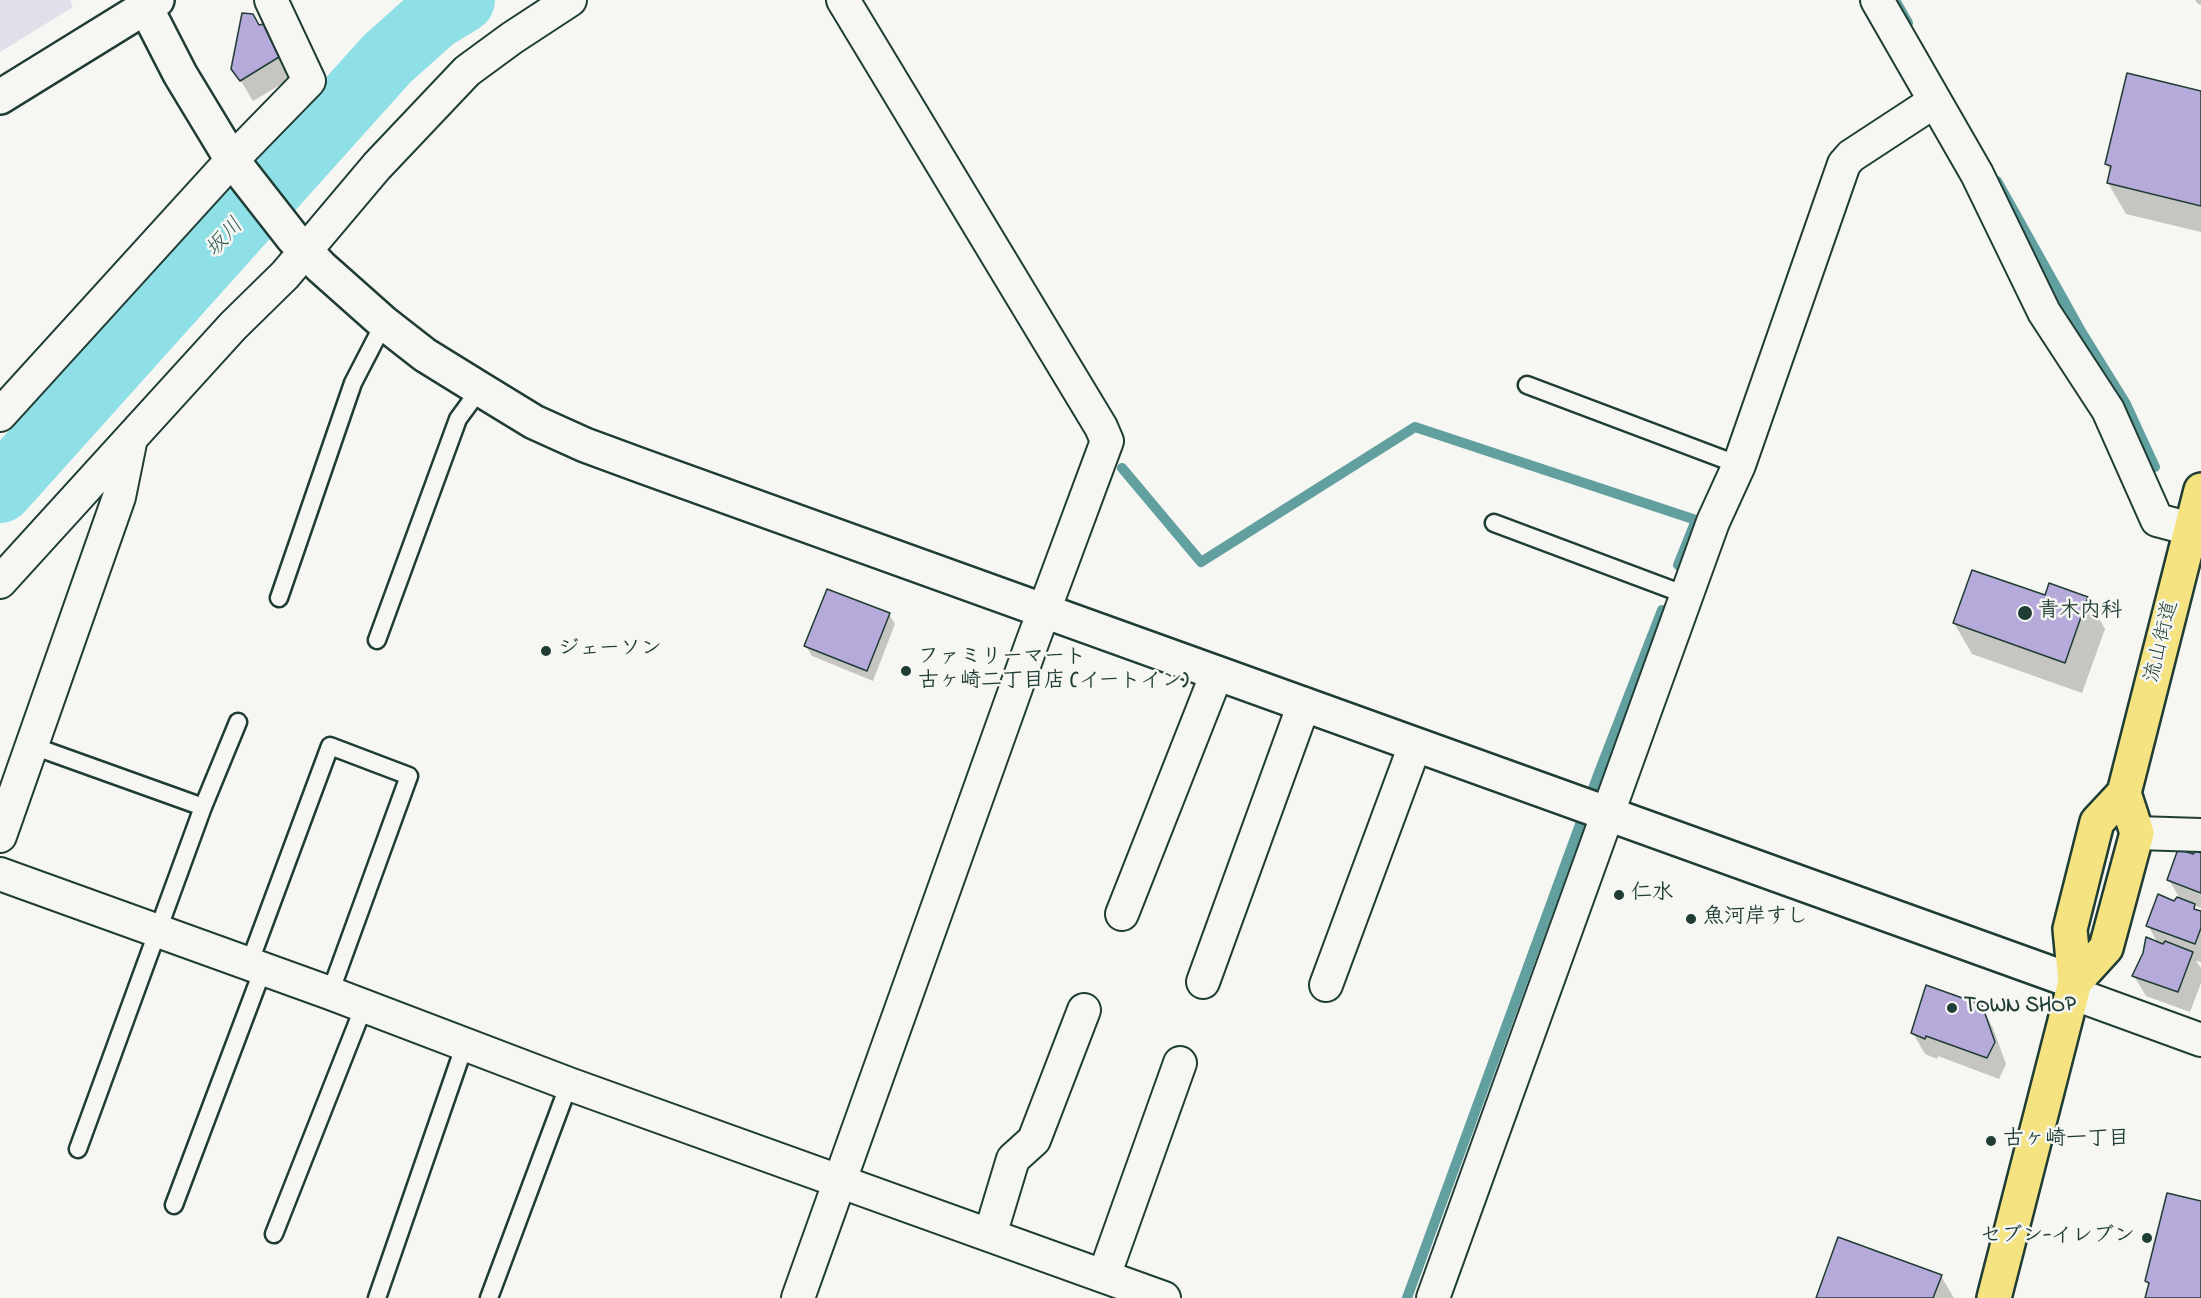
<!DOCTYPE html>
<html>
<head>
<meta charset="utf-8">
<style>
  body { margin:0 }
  canvas { display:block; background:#f6f6f2 }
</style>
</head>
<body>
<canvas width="2201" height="1298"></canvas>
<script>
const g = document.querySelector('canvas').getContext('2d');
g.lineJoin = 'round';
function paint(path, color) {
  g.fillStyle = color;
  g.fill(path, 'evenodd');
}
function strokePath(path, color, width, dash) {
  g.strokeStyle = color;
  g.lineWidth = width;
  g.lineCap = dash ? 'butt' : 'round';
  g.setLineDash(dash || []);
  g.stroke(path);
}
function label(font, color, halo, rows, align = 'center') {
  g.font = font + ' "Indie Flower","Klee One",sans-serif';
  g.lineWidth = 5;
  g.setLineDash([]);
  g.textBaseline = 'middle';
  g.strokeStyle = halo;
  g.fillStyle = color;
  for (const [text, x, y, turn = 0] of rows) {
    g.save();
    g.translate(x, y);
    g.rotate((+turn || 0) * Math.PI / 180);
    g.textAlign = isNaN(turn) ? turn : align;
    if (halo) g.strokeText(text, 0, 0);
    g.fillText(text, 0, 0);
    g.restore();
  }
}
const built = new Path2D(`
  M0,0H70L73,7L0,52Z`);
const shadow = new Path2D(`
  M2195,0H2201V5L2198,4Z
  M262,26L290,79L253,101L233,68Z
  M2201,93V232L2126,214L2108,183L2111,172L2106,164Z
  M2046,597L2087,598L2105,629L2082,693L1972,654L1954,623Z
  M889,614L895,624L873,681L812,656L806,646Z
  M2201,855V908L2193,905L2197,912L2201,913V962L2196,961L2201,968V983L2190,1012L2146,996L2134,976L2158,944L2148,925L2179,897L2169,880L2193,856Z
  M1981,1006L1993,1028L2006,1064L1999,1079L1938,1056L1937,1059L1925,1054L1913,1033Z
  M1941,1276L1954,1298H1817Z`);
const stream = new Path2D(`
  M1895,0L1908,23
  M1997,181L2082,333L2126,404L2155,467
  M1122,468L1201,562L1415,427L1696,520L1678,565
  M1407,1298L1598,775L1662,610`);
const river = new Path2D(`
  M0,490L387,59L434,17L462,0`);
const building = new Path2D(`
  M242,13L253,14L259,25L263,24L279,57L240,81L231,69Z
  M2127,73L2201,91V206L2107,183L2111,166L2105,164Z
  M1972,570L2045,595L2049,583L2088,597L2065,663L1953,623Z
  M827,589L890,613L867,671L804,646Z
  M2178,849L2193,854L2196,851L2201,853V893L2167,880Z
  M2158,894L2174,901L2177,897L2195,904L2194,909L2201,911V928L2195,944L2146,926Z
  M2146,937L2163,944L2165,941L2193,952L2178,992L2132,976L2143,953Z
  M1926,985L1982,1005L1995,1042L1987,1058L1926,1036L1925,1039L1911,1033Z
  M2167,1193L2201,1201V1298H2145L2149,1283L2145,1281Z
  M1838,1237L1942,1275L1933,1298H1816Z`);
const lane = new Path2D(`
  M1527,385L1739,465
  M1494,523L1686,595
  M279,598L353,383L384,323
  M377,640L458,419L480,389
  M33,746L203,807
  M249,964L330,746L409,776L330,993
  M78,1149L203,807L238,722
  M174,1205L263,969
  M274,1234L364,1006
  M377,1298L465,1044
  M489,1298L569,1084`);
const street = new Path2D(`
  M1877,0L1977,174L2044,312L2108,410L2157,520L2191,529
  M0,415L232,160L309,81L271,0
  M0,582L233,326L285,275L377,166L467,71L512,38L570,0
  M2137,833L2201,835
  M0,836L119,497L131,438
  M0,874L330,993L569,1084L1164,1298
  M1122,914L1217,673
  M1203,982L1304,704
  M1326,985L1415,745
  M2072,993L2201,1040
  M990,1235L1013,1159L1034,1140L1084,1010
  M1104,1276L1180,1063
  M798,1298L1032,643L1107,441L1101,427L843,0
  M1433,1298L1713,522L1739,465L1844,164L1851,156L1935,101`);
const secondary = new Path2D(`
  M142,0L180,74L232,160L293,238L321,267L384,323L425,355L480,389L534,422L585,445L642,466C1120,637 1597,812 2075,982
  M0,97L157,0`);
const primary = new Path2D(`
  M2075,982L2106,948L2137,833L2124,793
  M1994,1298L2075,982L2070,929L2097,822L2124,793L2201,490`);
const markers = [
  [2025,613,8,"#1f3d34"],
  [546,651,6,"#1f3d34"],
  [906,671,6,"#1f3d34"],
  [1619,895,6,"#1f3d34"],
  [1691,919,6,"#1f3d34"],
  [1952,1008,6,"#1f3d34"],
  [1991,1141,6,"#1f3d34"],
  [2147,1238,6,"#1f3d34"]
];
const poiNames = [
  ["青木内科",2038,613],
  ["ジェーソン",558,651],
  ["ファミリーマート",918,659],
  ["古ヶ崎二丁目店 (イートイン)",918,683],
  ["仁水",1631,895],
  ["魚河岸すし",1703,919],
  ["TOWN SHOP",1964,1008],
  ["古ヶ崎一丁目",2003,1141],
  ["セブン-イレブン",2135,1238,"right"]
];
const streetNames = [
  ["流山街道",2163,642,-76]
];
const waterNames = [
  ["坂川",226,239,-48]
];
paint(built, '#e2dfeb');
paint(shadow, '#0003');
strokePath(stream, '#629f9f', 10);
strokePath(river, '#8fe0e6', 66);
paint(building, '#b5aada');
strokePath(building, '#1f3d34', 1.5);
strokePath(lane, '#1f3d34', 21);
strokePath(street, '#1f3d34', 36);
strokePath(secondary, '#1f3d34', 38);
strokePath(primary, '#1f3d34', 38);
strokePath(lane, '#f6f6f2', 16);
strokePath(street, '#f6f6f2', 32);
strokePath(secondary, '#f6f6f2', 33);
strokePath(primary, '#f5e382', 33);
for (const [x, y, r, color] of markers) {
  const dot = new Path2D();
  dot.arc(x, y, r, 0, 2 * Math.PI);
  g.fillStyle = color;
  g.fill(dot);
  strokePath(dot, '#f6f6f2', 2);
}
label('bold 21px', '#1f3d34', '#f6f6f2', poiNames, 'left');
label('21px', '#1f3d34', '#f6f6f2', streetNames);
label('italic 22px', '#355e58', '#f6f6f2', waterNames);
</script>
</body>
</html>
